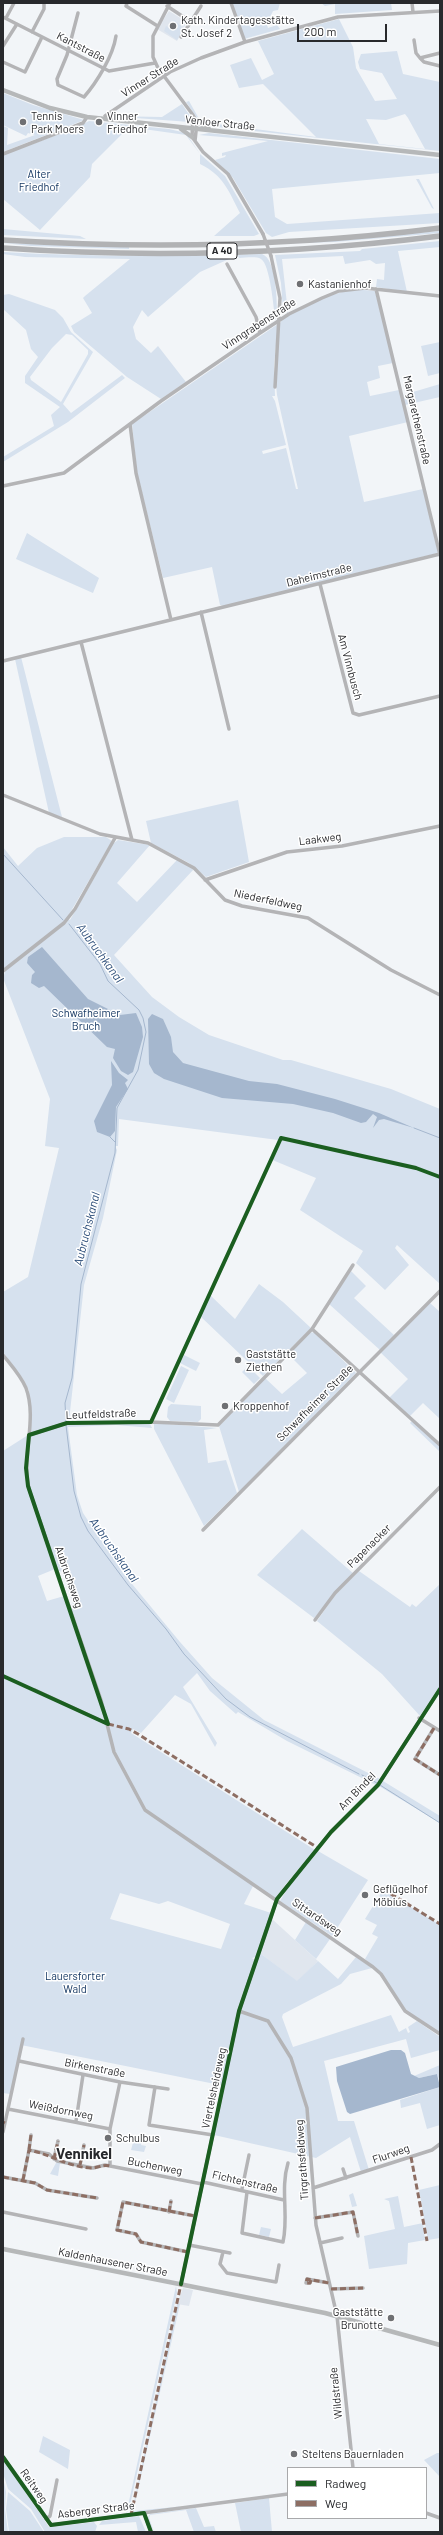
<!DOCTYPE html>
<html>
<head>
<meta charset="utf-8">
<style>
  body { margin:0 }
  #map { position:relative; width:443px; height:2535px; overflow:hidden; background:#f2f5f8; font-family:Barlow,sans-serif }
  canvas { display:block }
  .frame { position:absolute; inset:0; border:4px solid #28292c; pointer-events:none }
  .legend { position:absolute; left:287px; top:2467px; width:140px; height:52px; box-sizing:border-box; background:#fff; border:1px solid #a9a9ab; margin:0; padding:5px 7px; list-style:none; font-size:12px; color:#28292c }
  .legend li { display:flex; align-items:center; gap:8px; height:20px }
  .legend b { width:20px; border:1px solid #a9a9ab }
  .scale { position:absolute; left:297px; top:24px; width:90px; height:18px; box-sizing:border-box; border:2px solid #28292c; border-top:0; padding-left:5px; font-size:12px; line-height:14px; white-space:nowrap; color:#28292c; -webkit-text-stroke:3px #fff; paint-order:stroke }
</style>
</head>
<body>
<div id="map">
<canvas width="443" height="2535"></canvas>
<div class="frame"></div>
<ul class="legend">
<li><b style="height:5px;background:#1b5e20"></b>Radweg</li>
<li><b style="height:5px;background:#8d6e63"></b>Weg</li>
</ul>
<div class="scale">200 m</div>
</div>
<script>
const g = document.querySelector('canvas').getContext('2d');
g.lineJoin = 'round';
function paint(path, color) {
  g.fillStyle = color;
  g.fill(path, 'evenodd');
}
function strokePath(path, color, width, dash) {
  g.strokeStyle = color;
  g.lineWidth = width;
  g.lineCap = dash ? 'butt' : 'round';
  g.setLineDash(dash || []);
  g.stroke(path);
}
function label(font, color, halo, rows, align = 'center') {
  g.font = font + ' Barlow,sans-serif';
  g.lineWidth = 3;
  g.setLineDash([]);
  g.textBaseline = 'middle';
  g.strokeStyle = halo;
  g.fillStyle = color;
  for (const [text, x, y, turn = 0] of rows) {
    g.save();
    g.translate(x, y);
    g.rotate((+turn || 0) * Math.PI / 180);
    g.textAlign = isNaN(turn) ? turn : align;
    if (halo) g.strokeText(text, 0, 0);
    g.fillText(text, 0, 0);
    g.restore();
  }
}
const built = new Path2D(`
  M169,11L187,22L177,41L157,29Z
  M272,1919L318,1961L297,1982L260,1953Z
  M183,2288L193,2290L189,2306L177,2304Z`);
const green = new Path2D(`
  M232,3H280L278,10L273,11C271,16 265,22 268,28L277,25L280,29L244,39Z
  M321,3H391L392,10L335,14V4L325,6Z
  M339,19L353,47L356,68L375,101L397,99L382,73L360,69L358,62L361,54L397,51L403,74L440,82V151L217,127L199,121L186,102L189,101L198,117L209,123L316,137L263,84L239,88L230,65L251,58L262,80L274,74L258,41ZM405,114L408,118L425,149L379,144L366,119L386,120Z
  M174,20L181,26L182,32L177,40L164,31L166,26L169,28Z
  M3,93L33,105L84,120L3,152V126L8,128L7,145L35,135L28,133L26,136L3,125Z
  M182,104L190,116V122L108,116L162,117Z
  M89,121L169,129L186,133L200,154L225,176L259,234L254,236H214L240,213C228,190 224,176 200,164V154L186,135L129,127L92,164L90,177L40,230L3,199V155L73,129Z
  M209,133L440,159V173L272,189L275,217L287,224L440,213V223L289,232L272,237L266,233L233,178L215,160L225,157L226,155L222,156V153L268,141L199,135Z
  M416,179H419L434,209L432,208Z
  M3,229L80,236L86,239L3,235Z
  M440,231V233L335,242L271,244Z
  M440,241V247L398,251L407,292L376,287L377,279L384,280L385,263L376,264L370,260L345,264L343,256L282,259L288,313L283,311L281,283L275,255L360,251L362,249Z
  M3,243L129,247V249L31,246Z
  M3,252C90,257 175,256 262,254C277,259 277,304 277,317L275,320C274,309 270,264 261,259C256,256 245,258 239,258L238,255L200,272L148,317L142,310L133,327L136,339L151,353L158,346L186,382L161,399L127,377L74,332L71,326L92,313L83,298L85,296L130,259L25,257L3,254Z
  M353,289L375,291L393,363L378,366L380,378L367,382L370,396L399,390L408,422L349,436L364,502L423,489L438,553L223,606L220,605L212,567L163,578L137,472L132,424L278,324L274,366L275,396H272L275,401L286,445L262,451L263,454L286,448L296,489H298L277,395L275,374L280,323C287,310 338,292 353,289Z
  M9,294L55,310L63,318L71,332L93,352L63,404L71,413L122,375L125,378L68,422L3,462V457L54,426L51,415L60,407L25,383V376L38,357L31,349L26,330L3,309V295ZM66,334L72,335L88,350V354L61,402L31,380L30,377L52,348Z
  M440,342V373L428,376L421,346Z
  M440,384V397L405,405L403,395Z
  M27,533L99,578L93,593L16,559Z
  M21,657L62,817L49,813L15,659Z
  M238,800L249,862L206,877L189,863L151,843L146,821Z
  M64,837H106L112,841L67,918L70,920L114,843L118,840L150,845L117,883L137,902L177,860L194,869L114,955L152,997L179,1017L209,1035L283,1060H291L391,1089L440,1109V1284L397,1245L395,1248L409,1265L385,1290L356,1263L363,1251L300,1210L316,1178L270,1159L278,1140L119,1119L118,1146H115L117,1150L103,1218L84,1285L69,1421L33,1432H31L29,1391L25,1382L3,1352V1292L28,1277L59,1148L45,1146L50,1099L3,978L5,972L3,969V847L18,866L37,848Z
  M351,1271L366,1286L354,1298L394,1335L380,1350L329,1304Z
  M259,1284L283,1302L311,1328L263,1376L200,1316L210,1295L235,1319Z
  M430,1303L440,1312V1419L423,1403L410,1416L389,1398L408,1379L380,1352Z
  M310,1332L315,1333L356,1373L239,1492L219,1426L265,1378L282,1394L307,1373L288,1354Z
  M184,1355L200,1363L196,1371L180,1363Z
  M181,1366L189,1370L174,1403L166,1399Z
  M248,1366L260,1378L254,1384L242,1372Z
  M171,1404L201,1406V1419L198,1422L170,1421L167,1417L168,1407Z
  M412,1421L440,1446V1452L410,1423Z
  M154,1423L217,1428L204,1430L208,1463L226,1460L237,1493L204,1526L154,1429Z
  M68,1424H150L152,1428L116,1425L68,1427L77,1495L83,1513L123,1573L180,1642L212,1678L264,1720L380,1779L376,1785L287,1741L238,1712L236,1714L210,1691L197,1673L183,1687L217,1743L215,1747L191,1704L175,1695L141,1733L133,1729L131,1733L315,1850L285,1885L275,1901L253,1886L244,1904L271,1913L256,1957L252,1958L257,1962L260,1953L297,1981L318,1961L338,1979L356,1957L372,1968L350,1974L341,1984L283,2014L282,2017L293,2047L391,2015L399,2032L406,2028L408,2033L410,2032L408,2027L417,2021L440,2037V2050L411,2058L406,2039L324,2061L338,2121H354L369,2170L361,2172L350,2137L316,2158L214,2135L225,2086L21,2045L10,2094L3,2093V1451L28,1435ZM55,1569L62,1572L73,1604L67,1606L64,1596L47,1601L38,1576ZM120,1893L159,1904L168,1901L230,1924L221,1949L110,1919Z
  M302,1529L354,1574L314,1618L257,1575Z
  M359,1571L410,1607L412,1604L416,1607L440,1584V1686L420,1716L382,1674L317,1621L335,1595Z
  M383,1781L440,1816V1823L379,1786Z
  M318,1851L368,1880L332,1936L280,1901L287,1889Z
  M383,1890L440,1925V2033L407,2011L382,1974L365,1959L378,1937L372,1934L377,1925L365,1919Z
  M306,1922L330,1939L316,1959L295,1940Z
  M440,2065V2082L437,2074L419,2078L414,2076Z
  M440,2087V2125L427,2129L420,2103L401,2108L400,2100Z
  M134,2139L142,2141L141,2145L146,2146L144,2152L131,2150Z
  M56,2163H60L58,2176L50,2174Z
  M440,2185V2238L428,2240L419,2190Z
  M353,2193L357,2206L352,2207L349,2195Z
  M398,2196L404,2227L423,2223L425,2240L408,2243L407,2264L369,2269L364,2236L395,2229L389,2201L384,2199Z
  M261,2227L271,2229L269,2237L259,2235Z
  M176,2286L177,2293L130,2505L126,2515Z
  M177,2304H180L133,2511L185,2506L133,2513L132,2511Z
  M43,2436L70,2450L68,2469L39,2452Z
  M437,2453H440V2477L424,2460Z
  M3,2459L49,2527L94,2522L97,2526L95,2532H45L31,2509L8,2489L3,2473Z
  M3,2477L6,2492L5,2509L8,2532H3Z
  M8,2492L30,2511L44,2532H9L6,2509Z
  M269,2498L272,2532H241L235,2503Z
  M196,2508L204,2527L214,2526L216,2532H194L186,2510L150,2515L149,2518L154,2532L147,2519L150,2514Z
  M139,2516L146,2532H138L136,2522L99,2525L102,2521Z`);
const water = new Path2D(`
  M42,947L88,999L120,1015L136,1013L142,1027L143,1037L133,1072L128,1075L121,1071L113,1058L115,1049L107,1047L44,986L39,988L31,983L32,975L35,972L27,963L28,957Z
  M152,1014L163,1019L171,1037L173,1052L183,1063L249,1081L277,1084L335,1099L379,1113L414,1128L384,1119L379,1120L373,1128L377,1117L373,1114L366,1122L361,1123L333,1113L293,1104L222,1098L164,1079L154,1073L149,1064L148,1019Z
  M111,1061L119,1073L128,1080L125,1083L128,1089L116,1107L115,1131L110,1137L97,1132L94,1121L112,1085Z
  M401,2050L405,2053L411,2074L419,2078L437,2074L440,2087L350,2114L347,2112L337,2081L336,2067L391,2050Z`);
const stream = new Path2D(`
  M3,854L63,920
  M414,1128L440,1138
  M110,1137L115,1142
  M66,1422L65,1403L72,1378L81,1284L115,1153L117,1108L138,1070L146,1032L143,1018L139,1010L108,981L100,964L69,924
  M66,1425L74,1491L81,1517L88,1531L128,1585L166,1629L184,1654L226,1699L250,1717L359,1774
  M362,1775L377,1783
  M380,1785L440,1823`);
const minor = new Path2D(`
  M127,3L126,6L156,25
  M170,3L153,36V57L158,68L193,115
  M231,3L245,42
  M412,3L413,12
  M167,6L191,22
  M78,13L67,55L57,79L58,85L84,97C97,82 113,56 116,36
  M3,17L109,71L155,63
  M6,18L14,3
  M32,32L44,9V3
  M181,37L201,6
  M414,40L416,53L420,58L440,53
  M3,46L17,24
  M420,58L424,62L440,66
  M3,62L25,72L42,37
  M193,115L197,122L195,141L192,137Z
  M105,116L170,72L201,58L245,42L338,17L440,11
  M195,141L203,152L228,174L263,234
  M3,154L83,123L87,117
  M271,256L280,298L275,387
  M227,264L256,317L260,333
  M376,289L440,555
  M130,424L136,473L171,620
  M3,486L64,473L161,401L260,333L289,314L322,298L339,291L365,288L440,296
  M320,584L353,713L359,715L440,696
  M201,612L229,729
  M81,642L132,840
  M3,661L440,554
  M3,795L100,834L148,843L194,868L225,900L242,906L308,918L391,970L440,995
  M205,880L287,852L342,846L440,826
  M3,971L64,923L75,909L115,838
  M312,1329L440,1445
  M3,1355C11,1365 21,1376 26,1388C38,1421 20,1458 30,1492L101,1700L114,1752L145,1810L373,1967L381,1974L405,2011L440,2034
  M29,1435L67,1423L151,1422L218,1425L312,1329L353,1265
  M203,1530L440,1291
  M315,1620L335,1593L440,1487
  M35,1690L108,1724
  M419,1718L440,1731
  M434,1728L415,1759L440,1775
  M239,2011L268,2021L291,2058L307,2108L316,2225L337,2316L353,2468
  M19,2061L120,2082L168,2089
  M155,2087L149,2125L213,2135
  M8,2109L110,2129
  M76,2121L83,2075
  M3,2132L23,2039
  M29,2150L31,2135
  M54,2159L58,2141
  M80,2165L84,2145
  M110,2166V2129L120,2082
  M343,2169L346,2178
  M3,2177L35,2183L47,2190L97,2198
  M23,2180L29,2150L49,2154L57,2161L93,2168L105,2165L202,2184
  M203,2182L284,2200
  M313,2188L432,2150L440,2144
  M242,2189L249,2155
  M247,2192L242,2233L283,2242C289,2216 280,2189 288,2163
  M3,2212L86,2229
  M169,2212L171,2201
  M315,2218L353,2212L358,2236
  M320,2243L342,2238
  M189,2245L230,2253
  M188,2252L141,2242L136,2234L117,2230L123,2202L195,2216
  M223,2252L220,2264L227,2273L276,2282L279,2265
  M311,2280L310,2283H306L307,2279L329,2283
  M181,2284L239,2011L277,1899L331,1832L378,1785L440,1689
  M331,2289L363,2288
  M3,2457L51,2525L288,2494
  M144,2513L151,2532
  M426,2513L440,2518
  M46,2519L50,2516L57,2480`);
const major = new Path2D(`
  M3,90L50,108L87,117L440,155
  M197,122L209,129
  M181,129L192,137
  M3,2249L325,2313L440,2345`);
const highway = new Path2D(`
  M3,240C148,249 296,246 440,228
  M3,248C147,258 296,254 440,236`);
const minorBridge = new Path2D(`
  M263,234L271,256`);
const quiet = new Path2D(`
  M108,1724L129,1729L138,1734L318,1848
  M434,1728L415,1759L440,1775
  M383,1889L440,1924
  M3,2122L5,2123
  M29,2150L31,2135
  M411,2157L427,2241
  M54,2159L58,2141
  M80,2165L84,2145
  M3,2177L35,2183L47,2190L97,2198
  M23,2180L29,2150C50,2154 68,2167 91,2168C98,2168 103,2164 110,2166
  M169,2212L171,2201
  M315,2218L353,2212L358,2236
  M188,2252L141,2242L136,2234L117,2230L123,2202L195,2216
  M311,2280L310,2283H306L307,2279L329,2283
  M331,2289L363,2288
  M131,2515L181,2284`);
const cycleway = new Path2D(`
  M3,1676L108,1724
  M108,1724L28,1486L26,1468L29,1435L67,1423L151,1422L281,1138L416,1168L440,1177
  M181,2284L239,2011L277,1899L331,1832L378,1785L440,1689
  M3,2457L51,2525L144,2513L151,2532`);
const markers = [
  [173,26,4,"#6f7073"],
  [23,122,4,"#6f7073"],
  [99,122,4,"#6f7073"],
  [300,284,4,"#6f7073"],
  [238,1360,4,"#6f7073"],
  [225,1406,4,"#6f7073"],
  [365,1895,4,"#6f7073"],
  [108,2138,4,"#6f7073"],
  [391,2318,4,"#6f7073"],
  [294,2454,4,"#6f7073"]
];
const shields = [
  [222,251,30]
];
const shieldNames = [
  ["A 40",222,251]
];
const poiNames = [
  ["Kath. Kindertagesstätte",181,20],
  ["St. Josef 2",181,33],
  ["Tennis",31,116],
  ["Park Moers",31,129],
  ["Vinner",107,116],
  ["Friedhof",107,129],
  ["Kastanienhof",308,284],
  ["Gaststätte",246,1354],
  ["Ziethen",246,1367],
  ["Kroppenhof",233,1406],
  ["Geflügelhof",373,1889],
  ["Möbius",373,1902],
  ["Schulbus",116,2138],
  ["Gaststätte",383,2312,"right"],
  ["Brunotte",383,2325,"right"],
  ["Steltens Bauernladen",302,2454]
];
const streetNames = [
  ["Kantstraße",81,47,27],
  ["Vinner Straße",150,77,-32],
  ["Venloer Straße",220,123,6],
  ["Vinngrabenstraße",259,324,-33],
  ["Margarethenstraße",417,420,77],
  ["Daheimstraße",319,575,-14],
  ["Am Vinnbusch",350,667,75],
  ["Laakweg",320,839,-7],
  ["Niederfeldweg",268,900,12],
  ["Schwafheimer Straße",315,1403,-45],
  ["Leutfeldstraße",101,1414,-2],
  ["Papenacker",369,1546,-45],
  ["Aubruchsweg",69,1577,71],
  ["Am Bindel",357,1791,-46],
  ["Sittardsweg",317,1917,34],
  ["Birkenstraße",95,2068,11],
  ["Viertelsheideweg",214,2088,-78],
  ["Weißdornweg",61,2110,11],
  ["Flurweg",391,2154,-19],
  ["Tirgrathsfeldweg",302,2160,-94],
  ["Buchenweg",155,2166,11],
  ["Fichtenstraße",245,2182,13],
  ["Kaldenhausener Straße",113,2262,11],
  ["Wildstraße",336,2393,-96],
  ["Reitweg",34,2486,55],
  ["Asberger Straße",96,2510,-7]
];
const parkNames = [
  ["Alter",39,174],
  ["Friedhof",39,187],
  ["Schwafheimer",86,1013],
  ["Bruch",86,1026],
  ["Lauersforter",75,1976],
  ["Wald",75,1989]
];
const waterNames = [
  ["Aubruchkanal",100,953,54],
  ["Aubruchskanal",87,1229,-76],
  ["Aubruchskanal",114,1550,55]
];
const districtNames = [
  ["Vennikel",84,2154]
];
paint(built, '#e0e6ee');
paint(green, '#d6e1ee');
paint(water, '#a5b7ce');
strokePath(stream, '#a5b7ce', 1);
strokePath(minor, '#b4b4b6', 3.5);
strokePath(major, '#b6b8b9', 4.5);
strokePath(highway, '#b1b2b4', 5.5);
strokePath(minorBridge, '#b4b4b6', 3.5);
strokePath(quiet, '#8d6e63', 3, [6, 3]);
strokePath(cycleway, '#1b5e20', 4);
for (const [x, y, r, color] of markers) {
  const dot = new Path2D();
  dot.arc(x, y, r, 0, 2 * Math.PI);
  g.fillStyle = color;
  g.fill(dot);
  strokePath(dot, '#fff', 1.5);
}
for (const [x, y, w] of shields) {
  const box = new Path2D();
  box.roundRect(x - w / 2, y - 8, w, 16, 3);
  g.fillStyle = '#fff';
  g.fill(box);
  strokePath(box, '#28292c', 1);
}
label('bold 10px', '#28292c', null, shieldNames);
label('11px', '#28292c', '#fff', poiNames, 'left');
label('11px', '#28292c', '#fff', streetNames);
label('11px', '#153762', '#fff', parkNames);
label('italic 12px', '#294b77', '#fff', waterNames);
label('bold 15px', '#28292c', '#fff', districtNames);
</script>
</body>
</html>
